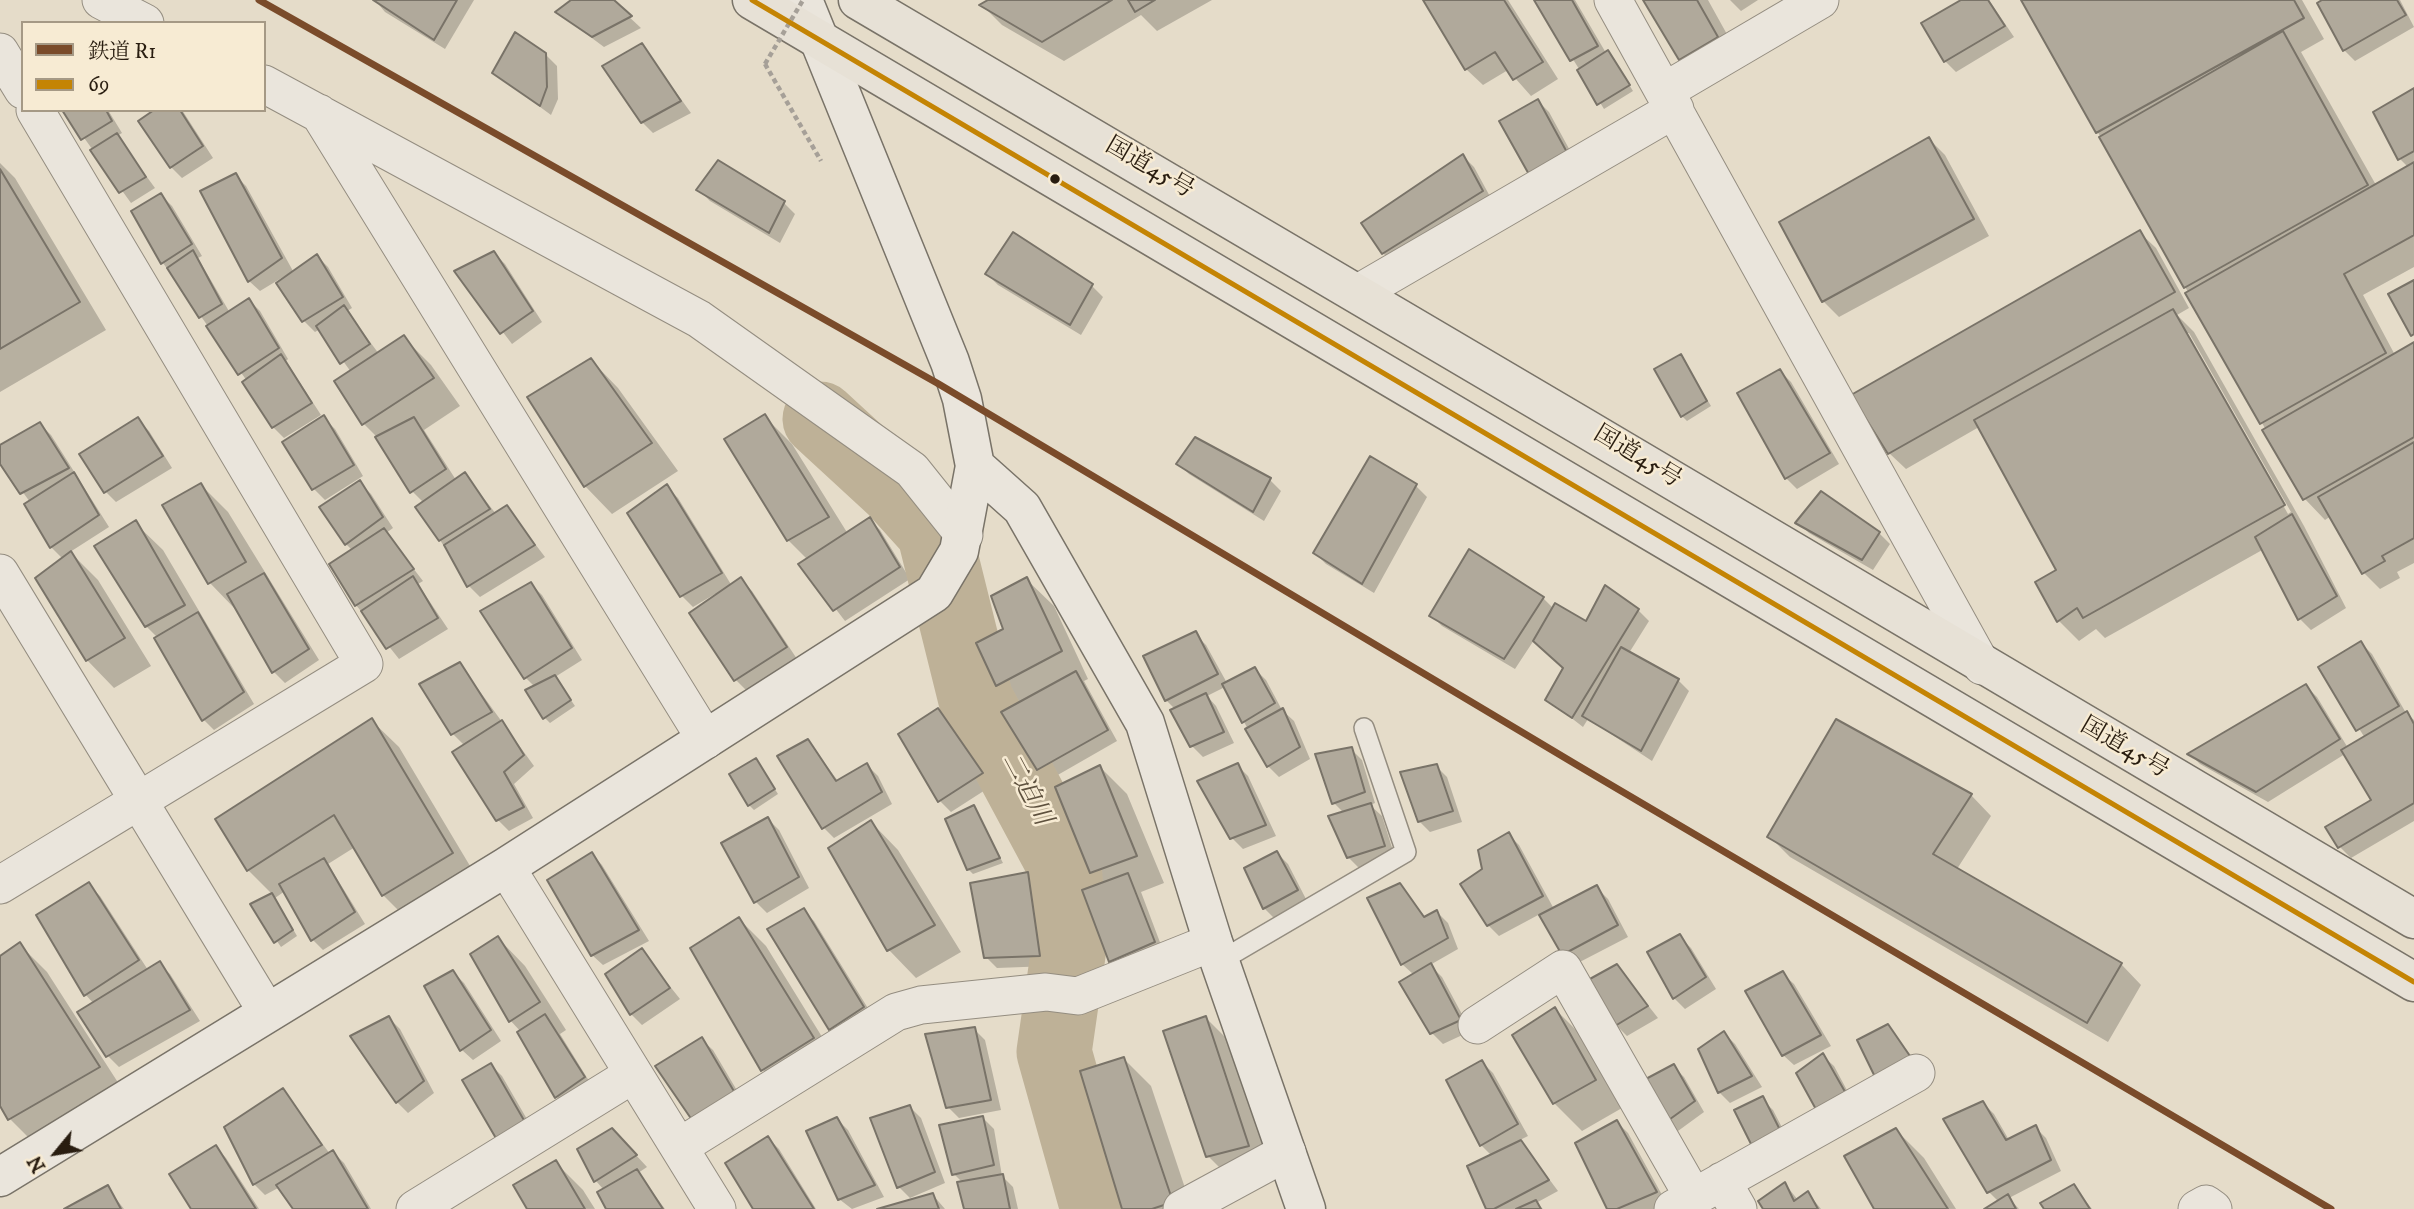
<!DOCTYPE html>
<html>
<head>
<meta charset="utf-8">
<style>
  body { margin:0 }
  #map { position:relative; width:2414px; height:1209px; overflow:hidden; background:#e5dcc9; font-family:"IM FELL DW Pica","Noto Serif JP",serif }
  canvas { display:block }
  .legend { position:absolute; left:21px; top:21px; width:245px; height:91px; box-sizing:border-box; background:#f7ebd3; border:2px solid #a59985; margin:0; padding:9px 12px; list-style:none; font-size:21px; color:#291d10 }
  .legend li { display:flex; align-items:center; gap:14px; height:35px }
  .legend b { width:35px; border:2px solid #a59985 }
  .north { position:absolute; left:21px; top:1118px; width:70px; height:70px; -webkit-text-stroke:5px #f7ebd3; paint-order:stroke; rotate:240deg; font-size:19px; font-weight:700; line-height:28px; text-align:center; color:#291d10 }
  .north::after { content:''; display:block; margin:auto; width:24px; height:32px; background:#291d10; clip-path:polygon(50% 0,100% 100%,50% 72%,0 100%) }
</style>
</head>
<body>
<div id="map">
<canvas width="2414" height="1209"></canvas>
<ul class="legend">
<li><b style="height:9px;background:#7a4b2a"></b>鉄道 R1</li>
<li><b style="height:9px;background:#c48404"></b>69</li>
</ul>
<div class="north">N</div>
</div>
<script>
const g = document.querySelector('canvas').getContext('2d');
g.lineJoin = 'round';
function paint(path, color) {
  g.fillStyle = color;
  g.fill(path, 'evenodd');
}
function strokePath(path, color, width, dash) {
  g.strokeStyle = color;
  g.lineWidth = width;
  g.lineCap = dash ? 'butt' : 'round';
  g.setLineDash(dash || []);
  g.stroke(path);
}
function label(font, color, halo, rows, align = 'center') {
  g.font = font + ' "IM FELL DW Pica","Noto Serif JP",serif';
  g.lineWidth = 5;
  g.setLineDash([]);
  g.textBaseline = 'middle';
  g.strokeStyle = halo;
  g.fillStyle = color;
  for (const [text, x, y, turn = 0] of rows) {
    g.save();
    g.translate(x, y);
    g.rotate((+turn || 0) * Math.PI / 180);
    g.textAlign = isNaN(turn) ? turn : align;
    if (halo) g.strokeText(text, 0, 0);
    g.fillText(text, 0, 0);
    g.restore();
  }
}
const shadow = new Path2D(`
  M375,0H474L445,49L385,12Z
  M574,0H611L641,28L604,47L558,13Z
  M991,0H1212L1157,31L1141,15L1064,61L1002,25L982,5Z
  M1425,0H1508L1558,79L1531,96L1508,70L1483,85L1466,69Z
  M1536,0H1575L1606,53L1612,57L1633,91L1604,109Z
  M1645,0H1708L1744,65L1707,86L1680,59Z
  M1730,0H1758L1741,11Z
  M1964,0H1989L2014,37L1956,72L1945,61L1923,24Z
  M2023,0H2302L2324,39L2301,52L2376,185L2408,167L2400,159L2414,90V267L2363,295L2395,355L2414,344V563L2397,572L2400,578L2380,589L2364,573L2331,516L2325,520L2305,499Z
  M2325,0H2400L2414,27L2355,61L2344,50Z
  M642,45L691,113L653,133L642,122Z
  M545,54L557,66L558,99L551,115L494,73Z
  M1538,101L1549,112L1579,167L1532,177Z
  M64,110H108L122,133L117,136L155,188L131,203Z
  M158,110H182L213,158L182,178L171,167Z
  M1929,139L1945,155L1989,236L1839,317L1823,301Z
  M1463,156L1474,167L1493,202L1394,264L1383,253Z
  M0,163L15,178L106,330L0,392Z
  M235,175L246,186L293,271L260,291L249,281Z
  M699,190L784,203L795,214L780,243L710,201Z
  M161,195L172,206L202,256L198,258L230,313L249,300L260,311L288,359L286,361L321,415L284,438L273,427L244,382L247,381L163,263Z
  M2139,232L2156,248L2189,308L2177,315L2194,332L2304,526L2346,608L2311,630L2300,619L2264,549L2105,638L2096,629L2079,641L2059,621V570L1979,427L1906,469L1889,453ZM2185,333H2189L2291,512L2288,514Z
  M1013,234L1092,286L1103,297L1081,335L998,285L987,274Z
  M494,253L505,264L542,322L512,344L457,272Z
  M317,256L328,267L352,308L347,311L379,354L404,338L431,365L460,406L424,430L456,480L465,474L496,514L507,507L545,557L480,597L469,586L440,540L424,503L412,491L377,437L364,424L351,372L320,329L315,332L304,321L279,284Z
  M1681,356L1711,406L1687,421L1682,416Z
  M591,360L618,388L678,471L612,514L585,486Z
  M1780,371L1791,382L1839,464L1797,489L1786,478Z
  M764,416L792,444L848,534L870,520L880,530L910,579L845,621L801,564L808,560L788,540L726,440Z
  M324,418L335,429L363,476L325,500L314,489L285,443Z
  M138,420L149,431L172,468L116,502L106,492Z
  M40,424L51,435L109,527L70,552L98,580L151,666L114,688L87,660L63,559L51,547L30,502L0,461V447Z
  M1178,463L1270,480L1281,491L1264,521L1189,474Z
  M360,483L371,494L393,528L386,533L423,581L418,584L448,629L399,659L356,605L353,551L346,544Z
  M201,485L228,512L319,660L285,683L274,672L237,611L210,583L164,506Z
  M1416,486L1427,497L1374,593L1326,564L1315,553Z
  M667,487L678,498L732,586L741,580L752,591L797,659L747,691L736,680L692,614L717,596L715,594L693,607L682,596L629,513Z
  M1798,522L1879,533L1890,544L1873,570L1809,533Z
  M135,523L163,550L254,704L214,730L203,719L158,638L146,626Z
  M1469,552L1543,598L1554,609L1587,624L1638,610L1649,621L1629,653L1678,680L1689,691L1652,761L1588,719L1583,727L1547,699L1564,668L1534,640L1515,669L1442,626L1431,615Z
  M1026,579L1054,606L1088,679L1084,681L1117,741L1049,780L1038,769L1018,705L998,685L1005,630Z
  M531,584L542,595L582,660L555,677L575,706L550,723L545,718L535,687L526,678Z
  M1195,634L1206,645L1227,683L1255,669L1266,680L1282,710L1294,721L1310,759L1279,777L1268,766L1225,687L1207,696L1216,706L1234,743L1203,757L1192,746L1175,709L1166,700Z
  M2361,643L2372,654L2406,713L2414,720V821L2351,858L2340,847L2373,801L2345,754L2268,802L2200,764L2190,754L2306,686L2317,697L2348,748L2365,738L2320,667Z
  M460,664L534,766L514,784L533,818L509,831L498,820L455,753L465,746L453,734L421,685Z
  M938,710L993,785L951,812L940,801L901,735Z
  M371,720L399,747L479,881L410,922L383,895L355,847L328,864L365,924L323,950L312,939L285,891L275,898L297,936L281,947L252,905L272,894L248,870Z
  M808,741L838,781L867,765L878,776L892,804L834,838L823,827Z
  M1351,749L1362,760L1375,803L1370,805L1382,816L1395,857L1359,868L1348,857L1344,813L1334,803Z
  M756,760L778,794L754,810L749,805Z
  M1237,765L1248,776L1276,836L1243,849L1232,838Z
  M1436,766L1447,777L1462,822L1430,832L1419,821Z
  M1100,767L1127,794L1164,883L1141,892L1164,953L1121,972L1110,962L1084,891L1103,884L1091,872Z
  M1971,795L1991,816L1957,869L2121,964L2141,985L2108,1042L1790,857L1770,837Z
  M974,807L1003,863L973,874L968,869Z
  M768,819L779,830L809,888L767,913L756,902Z
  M871,822L898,850L961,952L916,978L889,950L830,849Z
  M1508,834L1519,845L1554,909L1597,888L1608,899L1628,937L1574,965L1563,954L1540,914L1499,936L1488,925L1484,870Z
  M1277,853L1288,864L1307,901L1275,919L1264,908Z
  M592,854L602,865L649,941L603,965L592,955Z
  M1027,873L1038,884L1050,966L997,968L986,957Z
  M89,885L100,896L148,970L159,964L170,974L200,1021L119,1067L108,1056L80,1012L94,1004L85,994Z
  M1400,885L1426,918L1437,912L1448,923L1458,949L1430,965L1442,977L1471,1031L1443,1044L1432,1033L1414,975L1402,964Z
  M803,910L814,921L874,1018L842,1040L831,1029Z
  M739,919L766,946L840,1066L790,1097L763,1070Z
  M1680,937L1691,948L1716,989L1685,1009L1674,998L1649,953Z
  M498,938L525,966L566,1030L560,1034L594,1089L568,1108L557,1097L521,1032L510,1020Z
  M20,945L47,972L126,1095L37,1146L10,1119L0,1103V958Z
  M641,950L680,999L642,1025L631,1014Z
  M1617,966L1658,1018L1627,1036L1616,1025Z
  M453,972L464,983L501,1041L473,1060L462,1050Z
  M1783,974L1794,984L1831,1046L1794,1065L1783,1055Z
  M1555,1009L1582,1036L1622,1108L1582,1131L1554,1103Z
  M389,1018L400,1029L434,1093L408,1113L397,1102Z
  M1206,1018L1233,1045L1275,1173L1235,1183L1208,1156Z
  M1888,1026L1922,1070L1890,1091Z
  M974,1029L985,1040L1001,1110L959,1118L948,1107Z
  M1724,1033L1735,1044L1762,1087L1730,1103L1719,1092Z
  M702,1040L713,1050L745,1104L693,1119Z
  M1823,1056L1834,1066L1857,1109L1830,1123Z
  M1124,1059L1151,1086L1192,1209H1124Z
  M1482,1062L1493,1073L1528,1136L1520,1140L1558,1191L1536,1203L1543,1209H1488L1492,1156L1481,1145Z
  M491,1065L502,1076L535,1133L509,1150Z
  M1673,1066L1684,1077L1704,1112L1678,1131L1667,1120Z
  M283,1090L330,1154L333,1152L344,1163L371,1209H295L280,1187L265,1195L254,1184Z
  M1762,1099L1773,1110L1790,1143L1736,1111Z
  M1983,1103L1994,1114L2009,1140L2035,1127L2046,1138L2061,1171L2009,1198L2019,1209H1987L1999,1202L1989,1192Z
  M910,1107L921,1118L945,1183L910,1198L899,1187Z
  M983,1118L994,1129L1002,1176L1013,1187L1018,1209H966L962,1182L954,1174Z
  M837,1119L848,1130L884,1197L852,1209L839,1199Z
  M1617,1122L1628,1133L1667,1204L1654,1209H1608Z
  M1896,1130L1924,1158L1956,1209H1876Z
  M768,1138L779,1149L816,1209H755Z
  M623,1141L647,1167L638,1173L665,1209H608L604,1190L596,1181L579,1150Z
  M216,1147L226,1158L259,1209H193Z
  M556,1163L583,1190L595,1209H529Z
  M1785,1184L1798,1200L1808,1193L1821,1209H1765Z
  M2074,1186L2092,1209H2046Z
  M107,1187L124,1209H68Z
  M933,1195L945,1209H884Z`);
const river = new Path2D(`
  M820,419L896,489L934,531L976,700L1064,864L1070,941L1054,1052L1098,1209`);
const building = new Path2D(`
  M373,0H457L434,40Z
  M571,0H614L632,16L592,37L555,12Z
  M988,0H1112L1042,42L979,5Z
  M1128,0H1155L1135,12Z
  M1423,0H1504L1543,62L1513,80L1495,52L1465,70Z
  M1534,0H1572L1598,46L1570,61Z
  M1643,0H1697L1718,37L1679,60Z
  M1961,0H1988L2005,26L1944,62L1921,23Z
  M2021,0H2294L2304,18L2096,133Z
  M2322,0H2397L2406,15L2343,51L2317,3Z
  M2283,31L2368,185L2184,288L2099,137Z
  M515,32L546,53L547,87L540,106L492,73Z
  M642,43L681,101L641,123L602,66Z
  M1608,50L1630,85L1597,105L1577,70Z
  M2414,88V151L2398,160L2373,112Z
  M1538,99L1569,156L1531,178L1499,121Z
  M62,110H106L112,121L81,140Z
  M154,110H180L203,146L170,168L138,121Z
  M117,133L146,177L119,193L90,150Z
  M1929,137L1974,219L1822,302L1779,222Z
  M1463,154L1483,191L1382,254L1361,223Z
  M718,160L785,201L769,233L696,190Z
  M2414,162V235L2344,274L2386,353L2260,424L2185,293Z
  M0,169L80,302L0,349Z
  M236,173L282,258L248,282L200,191Z
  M161,193L192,244L161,264L131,211Z
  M2140,230L2175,292L1888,454L1851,395Z
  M1013,232L1093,284L1070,325L985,274Z
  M193,250L222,304L199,318L167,268Z
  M494,251L533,311L500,334L454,271Z
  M317,254L343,297L302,322L276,283Z
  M2414,280V334L2411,336L2388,294Z
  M249,298L279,348L238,375L206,326Z
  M344,305L370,344L340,364L316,326Z
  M2173,309L2285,505L2083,618L2077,608L2057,622L2035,582L2056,570L1974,420Z
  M404,335L434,378L362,425L334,381Z
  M2414,342V437L2303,500L2262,430Z
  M281,354L312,403L272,428L242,382Z
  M1681,354L1707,401L1681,417L1654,369Z
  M591,358L652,443L584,487L527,397Z
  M1780,369L1830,453L1785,479L1737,393Z
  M765,414L829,517L787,541L724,439Z
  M324,415L354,465L312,490L282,442Z
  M138,417L163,456L104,493L79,454Z
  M414,417L446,469L410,493L375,437Z
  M40,422L69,468L20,494L0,464V445Z
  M1195,437L1271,478L1253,512L1176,464Z
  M2414,442V538L2382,556L2385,561L2362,574L2318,497Z
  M1370,456L1417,484L1362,584L1313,553Z
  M74,472L99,515L50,548L24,504Z
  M465,472L490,509L439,541L415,507Z
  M360,480L383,517L345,545L319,507Z
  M201,483L246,562L208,584L162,505Z
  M667,484L722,573L680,597L627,513Z
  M1821,491L1880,532L1862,560L1795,523Z
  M507,505L535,545L467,587L444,545Z
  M2292,514L2337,596L2298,620L2255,537Z
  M870,517L900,567L833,611L798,564Z
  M136,520L185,605L145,627L94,546Z
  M384,528L414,569L355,606L329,564Z
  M1469,549L1544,597L1504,659L1429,616Z
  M71,551L125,638L86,661L35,578Z
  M264,573L309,649L272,673L227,594Z
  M413,576L438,618L386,649L361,611Z
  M741,577L787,647L734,681L689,613Z
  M1027,577L1062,651L996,686L976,643L1003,629L991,596Z
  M531,582L572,648L524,679L480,611Z
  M1605,585L1639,609L1572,718L1545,700L1563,668L1533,641L1555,603L1586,621Z
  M198,612L244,692L202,721L154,638Z
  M1196,631L1218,674L1165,701L1143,656Z
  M2361,641L2399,706L2356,731L2318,667Z
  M1621,647L1679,679L1641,751L1582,716Z
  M460,662L492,712L451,735L419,684Z
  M1255,667L1275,703L1242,723L1222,684Z
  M1076,671L1108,730L1037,770L1001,712Z
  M555,675L571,700L543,719L525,690Z
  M2306,684L2340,739L2256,792L2187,754Z
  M1206,693L1224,732L1190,747L1170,710Z
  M938,708L983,773L938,802L898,734Z
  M1283,708L1300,747L1267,767L1245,729Z
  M2407,711L2414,724V803L2338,848L2325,827L2371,800L2341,750Z
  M372,718L453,853L382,896L334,815L247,871L215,819Z
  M1836,719L1972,794L1933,854L2122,963L2087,1023L1767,837Z
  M502,720L524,755L504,772L524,807L496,821L452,752Z
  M808,739L836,781L867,763L882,792L822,829L777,756Z
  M1352,747L1365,792L1332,804L1315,754Z
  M756,758L775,789L748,806L729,774Z
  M1238,763L1266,825L1230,839L1197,781Z
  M1437,764L1453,811L1418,822L1400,772Z
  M1100,765L1137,856L1090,873L1055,787Z
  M1371,803L1385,846L1347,858L1328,816Z
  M974,805L1000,858L967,870L945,819Z
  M768,817L799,877L754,903L721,843Z
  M871,820L935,925L887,951L828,848Z
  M1509,832L1543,896L1487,926L1460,884L1482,869L1478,850Z
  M1277,851L1298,890L1263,909L1244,868Z
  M592,852L639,930L591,956L547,880Z
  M324,858L355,912L311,941L279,884Z
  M1028,872L1040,956L984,958L970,883Z
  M1128,873L1155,942L1109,962L1082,890Z
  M89,882L139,960L84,996L36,915Z
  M1400,883L1424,917L1437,910L1448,938L1401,965L1367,898Z
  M1597,885L1618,925L1562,955L1539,915Z
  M272,893L293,930L274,943L250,904Z
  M804,908L864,1007L829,1030L767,929Z
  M739,917L814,1038L761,1071L690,948Z
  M1680,934L1706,977L1673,999L1647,952Z
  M498,936L540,1002L509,1022L470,954Z
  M20,942L100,1067L8,1120L0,1106V956Z
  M642,948L670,988L630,1015L605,974Z
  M160,961L190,1010L106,1057L77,1012Z
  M1431,963L1461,1020L1430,1034L1399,982Z
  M1617,964L1648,1006L1615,1026L1588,980Z
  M453,970L491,1030L460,1051L424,986Z
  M1783,971L1821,1035L1782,1056L1745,991Z
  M1555,1007L1596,1080L1553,1104L1512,1035Z
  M545,1014L585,1077L555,1098L517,1032Z
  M389,1016L424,1081L396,1103L350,1036Z
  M1206,1016L1249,1146L1206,1157L1163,1031Z
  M1888,1024L1912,1059L1877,1081L1857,1040Z
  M975,1027L991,1100L946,1108L925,1034Z
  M1724,1031L1752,1076L1718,1093L1698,1049Z
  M702,1037L735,1093L692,1120L655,1066Z
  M1823,1053L1848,1097L1818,1113L1796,1073Z
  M1124,1057L1173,1202L1152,1209H1122L1080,1071Z
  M1482,1060L1518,1124L1480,1146L1446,1080Z
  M491,1063L525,1122L497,1140L462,1080Z
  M1674,1064L1695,1101L1666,1122L1642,1081Z
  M283,1088L322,1145L253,1185L224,1127Z
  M1763,1096L1781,1132L1754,1150L1734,1110Z
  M1983,1101L2006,1140L2036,1125L2051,1160L1987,1193L1943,1119Z
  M910,1105L935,1172L897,1188L870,1118Z
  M983,1116L994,1165L952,1175L939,1125Z
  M837,1117L875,1185L838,1200L806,1131Z
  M1617,1120L1657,1192L1617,1209H1607L1575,1143Z
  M612,1128L637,1155L594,1182L577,1149Z
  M1896,1128L1948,1209H1874L1844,1156Z
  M768,1136L814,1209H753L725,1163Z
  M1521,1140L1549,1180L1494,1209H1486L1467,1166Z
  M216,1145L256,1209H191L169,1174Z
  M333,1150L368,1209H293L276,1185Z
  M556,1160L585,1209H527L513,1185Z
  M637,1169L663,1209H606L597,1192Z
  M1003,1174L1010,1209H964L957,1182Z
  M1785,1182L1794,1201L1808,1191L1818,1209H1763L1758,1201Z
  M2074,1184L2090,1209H2044L2040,1203Z
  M108,1185L121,1209H64Z
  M933,1193L939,1209H877Z
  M2008,1194L2016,1209H1984Z
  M1536,1200L1541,1209H1516Z`);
const path = new Path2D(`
  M765,64L821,161`);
const lane = new Path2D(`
  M1220,961L1406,852L1364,728`);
const street = new Path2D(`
  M101,0L145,23
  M1613,0L1982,666
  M0,52L23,90
  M264,84L699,319L912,470L964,535
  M1665,91L1820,0
  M319,113L706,740
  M1360,292L1675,109
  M0,573L267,1012
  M506,867L717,1209
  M0,885L364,664L35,110
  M1477,1025L1563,969L1694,1198
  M679,1147L896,1012L921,1005L1046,992L1078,996L1213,942
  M1722,1181L1738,1209
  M415,1209L632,1075
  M1182,1209L1287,1152
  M1673,1209L1916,1073
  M2197,1209L2206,1204L2213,1209`);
const secondary = new Path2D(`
  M803,0L950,362L962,399L975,466L1022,508L1145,723L1213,942L1306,1209
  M0,1177L506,867L934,593L959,551L975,466`);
const highway = new Path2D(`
  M752,0L2414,982
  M858,0C1379,303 1894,614 2414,919`);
const pathBridge = new Path2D(`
  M765,64L803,0`);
const bus1 = new Path2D(`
  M752,0L2414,982`);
const rail1 = new Path2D(`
  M259,0L937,383L1577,765L2331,1209`);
const markers = [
  [1055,179,6,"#291d10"]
];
const streetNames = [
  ["国道45号",1149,169,30],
  ["国道45号",1637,458,31],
  ["国道45号",2124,749,30]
];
const waterNames = [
  ["二迫川",1025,790,62]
];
paint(shadow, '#0003');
strokePath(river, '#beb197', 75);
paint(building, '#b0a99b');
strokePath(building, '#797368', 2);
strokePath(lane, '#948d80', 22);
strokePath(street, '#948d80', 39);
strokePath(secondary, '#797368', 41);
strokePath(highway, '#797368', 41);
strokePath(path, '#a6a098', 4.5, [5, 3.5]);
strokePath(lane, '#eae5dc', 19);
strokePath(street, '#eae5dc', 37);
strokePath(secondary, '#eae5dc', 38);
strokePath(highway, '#e7e1d6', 38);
strokePath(pathBridge, '#a6a098', 4.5, [5, 3.5]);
strokePath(bus1, '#c48404', 5);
strokePath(rail1, '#7a4b2a', 7);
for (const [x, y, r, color] of markers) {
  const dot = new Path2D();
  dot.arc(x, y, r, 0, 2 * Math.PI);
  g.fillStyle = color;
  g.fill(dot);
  strokePath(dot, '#f7ebd3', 2.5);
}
label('24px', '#291d10', '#f7ebd3', streetNames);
label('italic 26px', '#5e513e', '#f7ebd3', waterNames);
</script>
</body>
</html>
